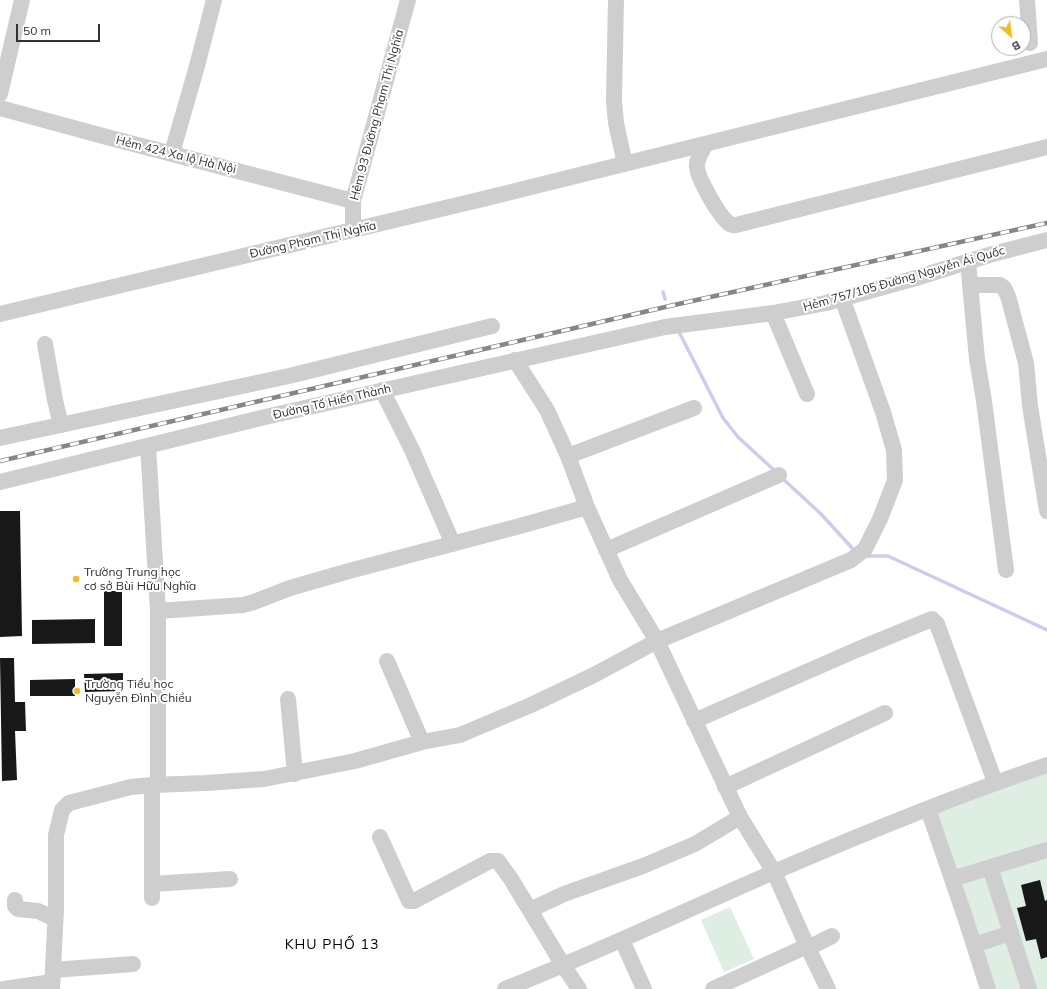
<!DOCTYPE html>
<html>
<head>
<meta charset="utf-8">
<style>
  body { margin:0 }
  #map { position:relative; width:1047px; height:989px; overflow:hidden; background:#fff; font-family:Mulish,sans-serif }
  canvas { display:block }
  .north { position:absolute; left:991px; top:16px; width:40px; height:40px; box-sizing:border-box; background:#fff; border:1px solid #adadad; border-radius:50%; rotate:152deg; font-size:11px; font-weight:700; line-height:16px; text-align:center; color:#313131 }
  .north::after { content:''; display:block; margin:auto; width:14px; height:18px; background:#efbd2b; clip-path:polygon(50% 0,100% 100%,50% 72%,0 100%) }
  .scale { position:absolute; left:16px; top:24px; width:84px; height:18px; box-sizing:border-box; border:2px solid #313131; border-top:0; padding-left:5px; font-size:12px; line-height:14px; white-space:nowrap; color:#313131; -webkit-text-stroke:3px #fff; paint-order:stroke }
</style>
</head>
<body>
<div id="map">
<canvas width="1047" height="989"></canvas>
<div class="north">B</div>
<div class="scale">50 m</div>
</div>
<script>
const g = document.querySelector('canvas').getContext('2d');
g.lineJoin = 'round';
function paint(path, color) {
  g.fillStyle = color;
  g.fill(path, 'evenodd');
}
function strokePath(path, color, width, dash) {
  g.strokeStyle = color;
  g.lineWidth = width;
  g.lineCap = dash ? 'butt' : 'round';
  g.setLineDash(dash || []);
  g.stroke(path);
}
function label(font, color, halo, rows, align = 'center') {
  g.font = font + ' Mulish,sans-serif';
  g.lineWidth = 4;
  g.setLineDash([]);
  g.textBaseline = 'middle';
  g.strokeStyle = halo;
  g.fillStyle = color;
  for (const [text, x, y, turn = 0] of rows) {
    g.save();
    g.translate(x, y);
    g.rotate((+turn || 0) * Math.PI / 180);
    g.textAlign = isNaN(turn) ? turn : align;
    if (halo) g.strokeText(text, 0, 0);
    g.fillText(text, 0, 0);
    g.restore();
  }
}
const green = new Path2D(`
  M1047,769V989H991L933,811Z
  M730,907L754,959L724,972L701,920Z`);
const stream = new Path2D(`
  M663,292L665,299
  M678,330L723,418L738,437L775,471
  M782,478L821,514L852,548
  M864,556H888L1047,630`);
const building = new Path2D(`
  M0,511H20L22,636L0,637Z
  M104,591H122V646H104Z
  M95,619V643L32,644V620Z
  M0,658H14L15,702H25L26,731H15L17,780L2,781Z
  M123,673V691L85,692L84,674Z
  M75,679V696H30V680Z
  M1040,880L1045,901L1047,900V957L1041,959L1036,939L1026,941L1017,908L1026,906L1021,885Z`);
const minor = new Path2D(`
  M616,0L614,101L616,123L625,164
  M1027,0L1030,43
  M0,94L22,0
  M0,108L103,136L353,201
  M706,144C702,151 696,159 697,167C698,179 720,218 730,224C731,225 734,225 736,225L1047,147
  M172,153L197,66L214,0
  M353,230V201L408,0
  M968,262L977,359L984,401L1006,570
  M971,285H1000L1004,288L1008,296L1026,363L1030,406L1047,511
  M773,313L807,394
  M0,314L487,198L1047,59
  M45,344L55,400L61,425
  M515,360L547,410L568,456L587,507L620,580L657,641L740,817L774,872L807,946L828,989
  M382,390L412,450L453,544
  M0,438L289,376L492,326
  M148,446L158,611V785
  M568,456L694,408
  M0,482L265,417L665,327L773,313L826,303L916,278L989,255L1047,240
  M606,550L779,475
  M158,611L243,605L254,602L290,588L349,571L520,526L587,507
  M387,661L422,742
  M288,699L295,774
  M694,721L861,648L932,619L937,624L995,782
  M725,787L885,713
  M928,809L965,917L988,989
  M380,837L409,901H414L490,861H498L511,879L563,965L579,989
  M990,867L1011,933
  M952,879L1047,850
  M152,884L230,879
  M152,898V785
  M15,900V906L18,909L38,911L55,919
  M530,910L564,894L643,866L695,844L740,817
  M622,940L644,989
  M974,945L1011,933L1029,989
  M808,948L832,936
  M53,970L133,964
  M4,989L52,982
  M52,989L56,909V835L62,810L69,803L131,787L152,785L206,783L264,779L355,761L422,742L460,735L531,705L594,675L657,641L851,560L865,549L880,519L895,480L894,450L883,412L842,298
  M505,989C596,953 684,911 774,872C864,833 955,796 1047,765
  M713,989L807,946`);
const rail = new Path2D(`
  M0,461L674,305L1047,223`);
const markers = [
  [76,579,4,"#efbd2b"],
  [77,691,4,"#efbd2b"]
];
const streetNames = [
  ["Hẻm 93 Đường Phạm Thị Nghĩa",377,115,-75],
  ["Hẻm 424 Xa lộ Hà Nội",176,155,14],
  ["Đường Phạm Thị Nghĩa",313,240,-13],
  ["Hẻm 757/105 Đường Nguyễn Ái Quốc",904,279,-16],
  ["Đường Tố Hiến Thành",332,402,-13]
];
const poiNames = [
  ["Trường Trung học",84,572],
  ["cơ sở Bùi Hữu Nghĩa",84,586],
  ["Trường Tiểu học",85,684],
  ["Nguyễn Đình Chiều",85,698]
];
const quarterNames = [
  ["KHU PHỐ 13",332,945]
];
paint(green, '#deeee3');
strokePath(stream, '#d1caef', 3.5);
paint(building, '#181818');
strokePath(minor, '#cecece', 16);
strokePath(rail, '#868686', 4.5);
strokePath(rail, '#fff', 3, [9]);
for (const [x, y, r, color] of markers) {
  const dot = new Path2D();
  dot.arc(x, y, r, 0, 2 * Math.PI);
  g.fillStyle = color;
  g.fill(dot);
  strokePath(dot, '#fff', 1.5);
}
label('12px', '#313131', '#fff', streetNames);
label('12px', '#313131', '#fff', poiNames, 'left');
g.letterSpacing = '1px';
label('14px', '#000', '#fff', quarterNames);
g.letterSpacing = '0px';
</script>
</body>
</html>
